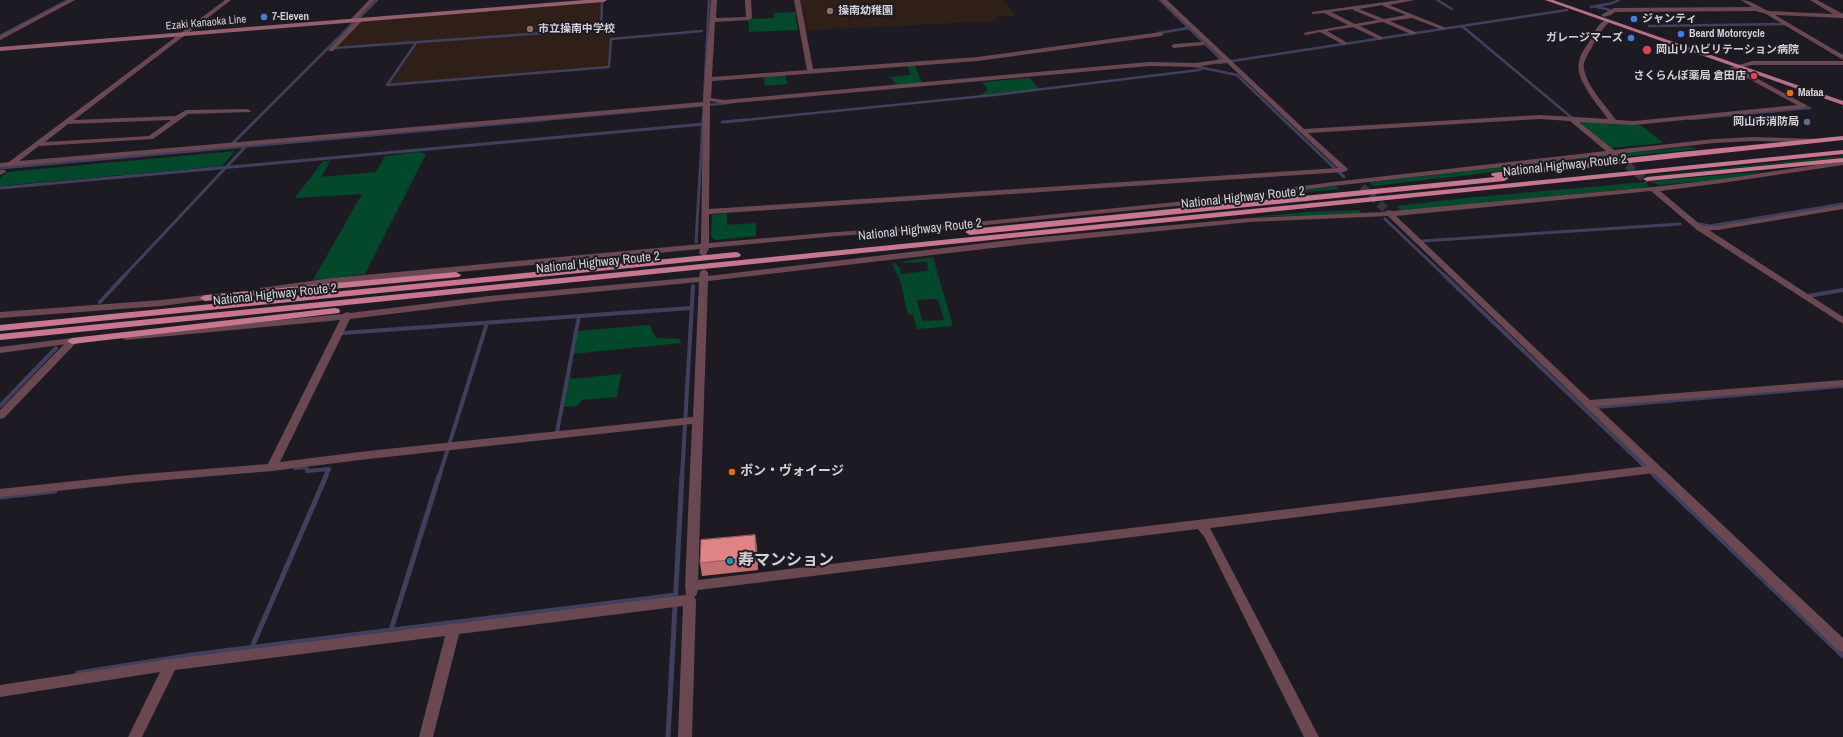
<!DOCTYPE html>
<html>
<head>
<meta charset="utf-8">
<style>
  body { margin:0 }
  canvas { display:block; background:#1d1a23 }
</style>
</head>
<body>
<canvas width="1843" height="737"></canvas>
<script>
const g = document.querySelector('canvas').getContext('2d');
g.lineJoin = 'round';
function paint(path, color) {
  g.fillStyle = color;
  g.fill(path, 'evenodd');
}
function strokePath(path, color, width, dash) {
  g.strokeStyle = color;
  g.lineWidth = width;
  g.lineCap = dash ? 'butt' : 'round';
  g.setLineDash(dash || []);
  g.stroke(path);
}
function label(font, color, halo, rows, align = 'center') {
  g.font = font + ' "Archivo Narrow","Noto Sans JP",sans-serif';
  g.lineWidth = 4;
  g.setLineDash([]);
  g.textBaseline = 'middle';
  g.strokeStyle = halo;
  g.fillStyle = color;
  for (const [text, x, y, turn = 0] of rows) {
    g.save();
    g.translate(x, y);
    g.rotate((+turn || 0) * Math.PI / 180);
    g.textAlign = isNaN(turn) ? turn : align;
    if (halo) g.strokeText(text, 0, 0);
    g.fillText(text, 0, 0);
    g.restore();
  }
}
const education = new Path2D(`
  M800,0H842L852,28L805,30Z
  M844,0H1005L1015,16L996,17L998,21L853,28Z
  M600,2L601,15L600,29H611L608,67L389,84L418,43L335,48L360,22L364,21Z`);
const green = new Path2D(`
  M795,12L798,30L749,32L748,19L774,18V13Z
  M912,65L915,66L922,83L896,86L891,77L911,75L907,66Z
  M785,75L788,84L765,86L763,76Z
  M1030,78L1039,89L977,97L988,90L982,82Z
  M1578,121L1641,125L1663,143L1611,148Z
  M1690,147L1698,149L1619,157L1618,154Z
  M235,151L222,166L0,186V178L7,172Z
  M420,152L426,154L365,274L313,280L362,194L295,198L323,161H330L321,177L376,172L385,156Z
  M1609,155L1614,158L1374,186L1369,182Z
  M1843,156V157L1819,160L1617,179Z
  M1758,172V173L1724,179L1659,185L1649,181Z
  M1645,182L1649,187L1402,211L1396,206L1465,198Z
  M1336,186L1339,189L1238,199Z
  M1359,210L1363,214L1252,217L1306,212Z
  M727,213V225L756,223V236L716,240L711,237L712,215Z
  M933,257L953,326L917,329L913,314L908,315L900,280L892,263H894L899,267L901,274L928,271L927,262L905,263L900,262ZM938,299L944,320L922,321L917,300Z
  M650,325L653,333L657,338L680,339L681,343L572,354L577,331Z
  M621,374L617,397L582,400L577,406L563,407L569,376L573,379Z`);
const streamFar3 = new Path2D(`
  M1160,0L1224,62
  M1437,0L1452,9
  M1591,7L1613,3L1619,0
  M1597,7L1610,10
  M359,18L377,0
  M1462,26L1571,117
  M1649,26L1784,24
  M1158,33L1189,28
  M0,36L68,0
  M416,43L387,85L609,67L611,39L702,31
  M334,48L601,29L602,2
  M1219,63L1567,10
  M1194,66L1237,75L1285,121
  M1690,119L1810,108L1802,104
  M255,121L353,23
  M531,121L729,103
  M703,121L709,0
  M735,121L994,95L1199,70L1203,68`);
const streamFar2 = new Path2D(`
  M1284,120L1344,177
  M722,122L746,120
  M230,146L256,120
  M0,168L542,120
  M0,188L704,124
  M1385,219L1445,276
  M1699,224L1710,226L1843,204
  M1422,241L1680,224
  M696,242L703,120
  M124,276L246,146`);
const streamFar1 = new Path2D(`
  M1444,275L1656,477
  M1808,296L1843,290
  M100,302L125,275
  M343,333L691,308
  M0,406L56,348
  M1596,407L1843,386
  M557,432L579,316
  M295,468L306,467L307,471L329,469L325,477
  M439,477L487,323
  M682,477L693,286`);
const stream = new Path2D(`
  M1655,476L1843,656
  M0,497L55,491
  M391,630L439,476
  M252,647L326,476
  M78,673L199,654L676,595
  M668,737L682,476`);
const minorTunnel = new Path2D(`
  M1618,158L1648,182
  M1362,187L1385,209`);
const minor = new Path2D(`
  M68,0H75L0,40V36Z
  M225,0H231L74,120L176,116L186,110L248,109L251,111L250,112L188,114L153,139L39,146L19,161L703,102L711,0H717L716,18L746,17L745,0H751L752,18L749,20L715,22L712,77L807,70L794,0H800L813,69L978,57L1161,32L1164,34L1161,36L978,61L712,81L711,98L724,100L1149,62L1196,63L1223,59L1161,0H1167L1304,129L1540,115L1608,119C1599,106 1574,79 1579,62C1580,54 1586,47 1590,40C1595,32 1598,22 1608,19L1611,21C1603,27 1599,34 1594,43C1591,50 1586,56 1584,63C1581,80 1606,106 1616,120L1634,121L1797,105L1729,68L1752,61H1843V65H1752L1738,68L1806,105L1807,106L1804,108L1634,125L1579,122L1614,150L1714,139L1753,137L1819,139L1821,140L1817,142L1753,141L1714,143L1618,154V157H1615L1610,155L1333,186L1206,203L946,229L836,236L709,248L706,255L703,256L699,253L700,249L332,284L263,293L259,290L260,288L332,278L701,244L703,106L0,167V163L9,162ZM1226,62L1338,168L709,209L710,101L724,104L1149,66L1196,67ZM1540,119L1570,121L1606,151L1333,182L1206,199L946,225L836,232L709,243V214L1344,172L1348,170L1347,168L1308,133ZM171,120L149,136L45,142L68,124Z
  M369,0H375L354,22H350V20Z
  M1400,0H1415L1389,5L1446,28L1441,29L1412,18L1390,21L1415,32L1416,33L1413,35L1383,22L1360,26L1382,37L1383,38L1380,40L1353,27L1327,31L1346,42V44L1344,45L1320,32L1306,35L1303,33L1348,25L1324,13L1312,14V12ZM1383,5V6L1406,15L1384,19L1359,9ZM1353,9V10L1377,20L1355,24L1331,12Z
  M1741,0C1752,0 1759,8 1769,11L1833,14L1810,0H1817L1843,14V18L1775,15L1843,55V60L1766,14L1756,11L1615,12L1611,15L1604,17L1601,15L1614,8L1752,7Z
  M358,19L363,20L333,51H329V49Z
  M1202,42L1204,43V45L1174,48L1171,46L1174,44Z
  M1843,161V165L1722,183L1660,191L1702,226H1718L1843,205V209L1718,230H1709L1843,317V324L1697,230L1651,191L1396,216L1590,400L1843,380V386L1596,406L1843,638V652L1838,650L1654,473L1210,528L1319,737H1304L1205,538L1198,529L698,590L696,596H694L696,600L692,737H678L683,606L459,634L433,737H419L445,636L175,670L142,737H128L160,672L0,697V685L171,659L686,595L685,586L692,424L368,459L272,471L131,483L0,497V489L131,475L268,464L340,320L126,340L123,339L121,337L123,335L343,314L347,312L350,313L489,296L699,277L700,272L704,269L708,272V276L1019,239L1250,218L1384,212L1388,210L1392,211L1653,187L1722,179ZM1388,216L1647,466L698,580L708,281L1019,245L1250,222ZM699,282L693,417L368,451L280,462L350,319L489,302Z
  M81,337L86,340L84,342L75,344L4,418L0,419V410L69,339Z`);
const tertiary = new Path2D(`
  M0,170H5L6,172L0,175Z
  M205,295L210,298L208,300L161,306L0,318V312L161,300Z
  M72,338L75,339L77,341L75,343L0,353V347Z`);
const secondary = new Path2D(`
  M584,0H607L604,2L0,51V47Z`);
const primary = new Path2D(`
  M1545,0H1553L1843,101V105Z`);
const trunk = new Path2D(`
  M1843,136V140L1501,177H1507L1508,179L1504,181L970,235L965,232L970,229L1495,177L1491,175L1492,173L1681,152Z
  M1843,150V154L0,340V334Z
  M1843,158V162L1647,181L1643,179L1647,177Z
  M736,252L739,253L741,255L739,257L0,331V325Z
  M456,272L461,275L459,277L205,301L200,298L205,295Z
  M335,308L339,309L340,311L339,313L72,344L67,341L72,338Z`);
const wall = new Path2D(`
  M755,535L757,548L758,570L702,576L700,563Z`);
const shadedWall = new Path2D(`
  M755,535L757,548L758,570L756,557Z`);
const building = new Path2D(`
  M755,535L756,557L700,563L701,540Z`);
const markers = [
  [830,11,4,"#8d6e63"],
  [264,17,4,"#3f7fe0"],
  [1634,19,4,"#3f7fe0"],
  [530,29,4,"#8d6e63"],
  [1681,34,4,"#3f7fe0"],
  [1631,38,4,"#3f7fe0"],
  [1647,50,5,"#e0444e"],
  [1754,76,4,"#e0444e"],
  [1790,93,4,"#e8710a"],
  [1807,122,4,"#5c6f8a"],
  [732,472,4,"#e8710a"],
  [730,561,4,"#0f9aa8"]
];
const farPoinames = [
  ["操南幼稚園",838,11],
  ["7-Eleven",272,17],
  ["ジャンティ",1642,19],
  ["市立操南中学校",538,29],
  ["Beard Motorcycle",1689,34],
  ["ガレージマーズ",1623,38,"right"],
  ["岡山リハビリテーション病院",1656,50],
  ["さくらんぼ薬局 倉田店",1746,76,"right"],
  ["Mataa",1798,93],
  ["岡山市消防局",1799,122,"right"]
];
const farStreetnames = [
  ["Ezaki Kanaoka Line",206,23,-5]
];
const streetNames = [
  ["National Highway Route 2",1565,166,-6],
  ["National Highway Route 2",1243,198,-6],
  ["National Highway Route 2",920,230,-6],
  ["National Highway Route 2",598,263,-6],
  ["National Highway Route 2",275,295,-6]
];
const poiNames = [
  ["ボン・ヴォイージ",740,472]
];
const nearPoinames = [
  ["寿マンション",738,561]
];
paint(education, '#2f1f17');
paint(green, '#00492a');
strokePath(streamFar3, '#40405e', 2.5);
strokePath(streamFar2, '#40405e', 3);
strokePath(streamFar1, '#40405e', 4);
strokePath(stream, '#40405e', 5);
strokePath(minorTunnel, '#38363e', 8, [8, 4]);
paint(minor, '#6b4751');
paint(tertiary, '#6b4751');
paint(secondary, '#975e6f');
paint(primary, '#b96f86');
paint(trunk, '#c97790');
paint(wall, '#c17171');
paint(shadedWall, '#9d5c5c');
paint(building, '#e08383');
strokePath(building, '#9d5c5c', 1);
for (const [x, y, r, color] of markers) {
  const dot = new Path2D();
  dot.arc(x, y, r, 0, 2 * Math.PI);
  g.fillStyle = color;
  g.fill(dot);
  strokePath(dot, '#1d1a23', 1.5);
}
label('bold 11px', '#d4d2d7', '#1d1a23', farPoinames, 'left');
label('11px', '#d4d2d7', '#1d1a23', farStreetnames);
label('13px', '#d4d2d7', '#1d1a23', streetNames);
label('bold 13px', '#d4d2d7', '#1d1a23', poiNames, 'left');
label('bold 16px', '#d4d2d7', '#1d1a23', nearPoinames, 'left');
</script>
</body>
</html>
